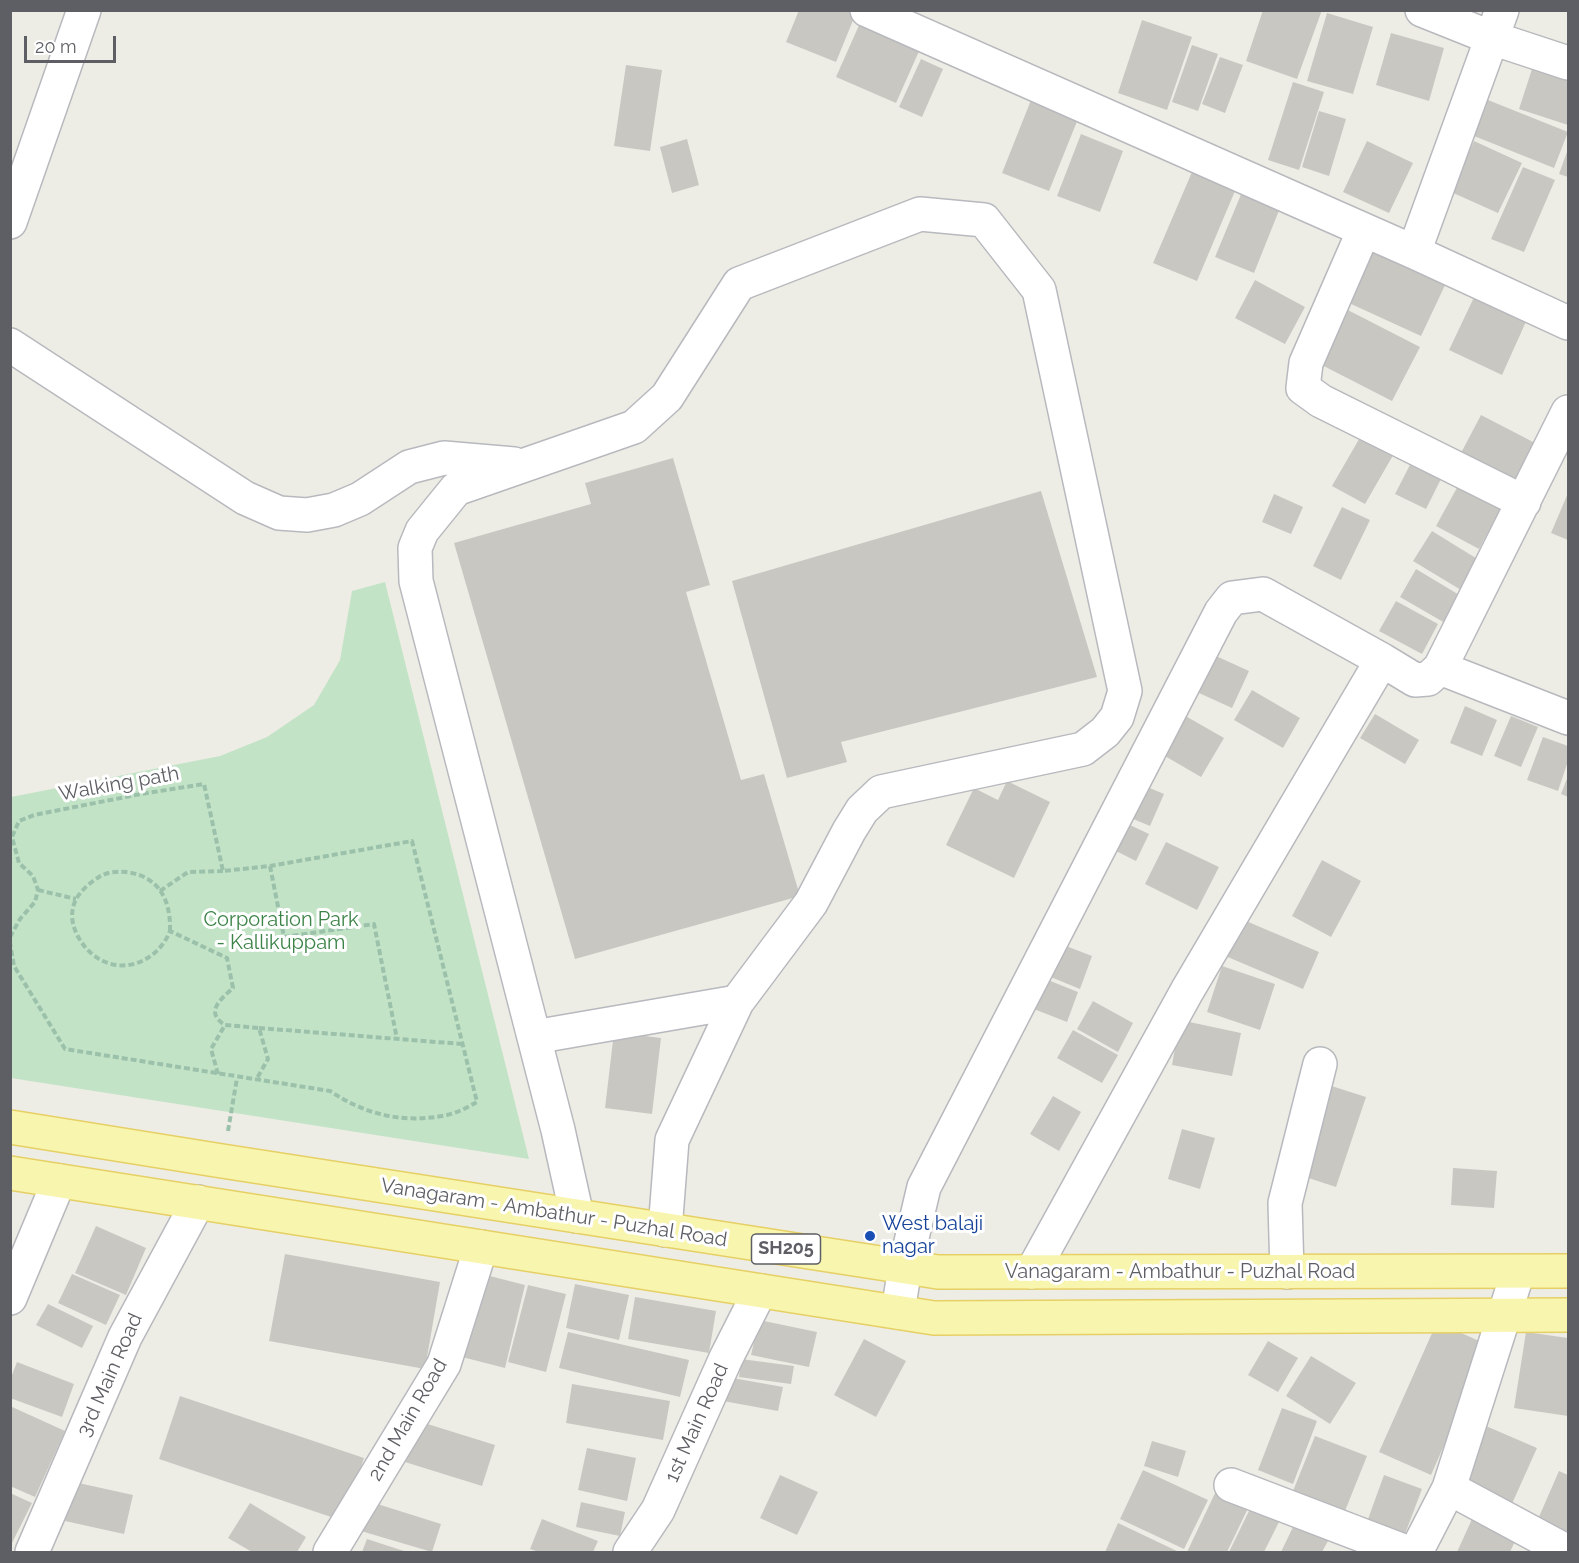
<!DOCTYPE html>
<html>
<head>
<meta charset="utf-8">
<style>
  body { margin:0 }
  #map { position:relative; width:1579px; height:1563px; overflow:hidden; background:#eeede5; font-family:Raleway,sans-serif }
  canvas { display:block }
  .frame { position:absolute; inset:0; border:12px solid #5d5f64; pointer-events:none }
  .scale { position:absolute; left:24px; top:36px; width:92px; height:27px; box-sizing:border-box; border:3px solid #5d5f64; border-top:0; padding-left:8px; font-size:18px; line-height:21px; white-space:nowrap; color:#5d5f64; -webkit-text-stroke:4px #fff; paint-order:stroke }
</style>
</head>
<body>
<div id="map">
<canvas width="1579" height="1563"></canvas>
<div class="frame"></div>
<div class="scale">20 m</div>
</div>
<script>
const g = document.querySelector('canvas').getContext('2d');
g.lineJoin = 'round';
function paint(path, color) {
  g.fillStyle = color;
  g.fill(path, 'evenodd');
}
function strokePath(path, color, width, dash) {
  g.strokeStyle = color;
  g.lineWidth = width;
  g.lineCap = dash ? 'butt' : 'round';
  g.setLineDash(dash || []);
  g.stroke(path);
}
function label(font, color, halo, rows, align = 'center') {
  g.font = font + ' Raleway,sans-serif';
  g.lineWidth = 6;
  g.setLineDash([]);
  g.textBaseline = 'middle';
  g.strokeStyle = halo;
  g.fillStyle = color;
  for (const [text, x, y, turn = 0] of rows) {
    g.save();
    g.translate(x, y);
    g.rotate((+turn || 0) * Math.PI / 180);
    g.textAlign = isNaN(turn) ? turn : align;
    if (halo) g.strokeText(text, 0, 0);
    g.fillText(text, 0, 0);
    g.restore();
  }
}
const green = new Path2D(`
  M385,582L529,1159L11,1078V797L220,756L267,737L314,705L340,660L352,591Z`);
const building = new Path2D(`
  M799,10H849L856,13L836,62L786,42Z
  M1263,10H1322L1297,79L1246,61Z
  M1327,13L1373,27L1353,94L1307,81Z
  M864,14L924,40L896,103L836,77Z
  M1142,20L1192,37L1167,110L1118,93Z
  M1391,33L1444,48L1429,101L1376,85Z
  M1192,45L1218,54L1198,111L1172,102Z
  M1220,57L1243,65L1225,113L1202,104Z
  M921,59L943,69L922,117L899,107Z
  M1534,63L1568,74V125L1519,109Z
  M626,65L662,70L650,151L614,146Z
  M1293,82L1324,92L1299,170L1268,160Z
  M1035,90L1082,109L1049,191L1002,173Z
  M1483,98L1568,132L1554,168L1469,134Z
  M1319,111L1346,119L1329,176L1302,167Z
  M1081,134L1123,151L1100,212L1057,196Z
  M687,139L699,185L672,193L660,147Z
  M1367,141L1413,163L1389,213L1343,192Z
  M1474,141L1522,163L1498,213L1451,192Z
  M1568,149V177L1559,174Z
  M1523,167L1555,180L1524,252L1491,239Z
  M1192,172L1235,191L1197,281L1153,263Z
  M1242,192L1280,208L1254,273L1215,257Z
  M1364,243L1447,281L1421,336L1338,298Z
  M1255,280L1305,307L1285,344L1235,318Z
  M1477,291L1529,315L1502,375L1449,350Z
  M1340,306L1420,347L1392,401L1312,360Z
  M1481,415L1537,444L1518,482L1461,453Z
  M1366,427L1399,445L1365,504L1332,486Z
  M1415,455L1445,471L1426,509L1395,494Z
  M673,458L710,585L686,592L741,780L764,774L800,896L575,959L454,543L591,504L585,483Z
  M1459,484L1501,508L1479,549L1436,526Z
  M1041,491L1097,677L841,742L847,762L787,778L732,581Z
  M1568,493V540L1551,533Z
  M1274,494L1303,507L1291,534L1262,522Z
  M1342,507L1370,520L1341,580L1313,566Z
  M1432,531L1479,560L1461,590L1413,561Z
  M1416,569L1461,596L1445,623L1400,597Z
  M1396,601L1438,624L1422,654L1379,631Z
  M1194,646L1249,671L1232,708L1177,683Z
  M1252,690L1300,718L1283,748L1234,720Z
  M1168,706L1224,738L1201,777L1146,745Z
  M1465,706L1497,720L1482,756L1450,743Z
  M1375,714L1419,740L1405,764L1360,738Z
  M1511,716L1538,727L1521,767L1494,756Z
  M1543,737L1568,746V761L1558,791L1527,780Z
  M1568,776V797L1561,794Z
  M1126,778L1164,794L1150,826L1112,810Z
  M1007,781L1050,802L1014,878L946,845L974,788L998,800Z
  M1111,816L1149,834L1136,861L1098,842Z
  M1166,842L1219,867L1197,910L1145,884Z
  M1322,860L1361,881L1331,937L1292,916Z
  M1239,918L1319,952L1303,989L1223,955Z
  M1048,939L1092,956L1080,989L1036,971Z
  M1222,966L1275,984L1260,1030L1207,1012Z
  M1033,974L1078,992L1067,1022L1021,1004Z
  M1093,1001L1133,1023L1118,1052L1077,1029Z
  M1180,1020L1241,1033L1232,1076L1172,1065Z
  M1073,1030L1118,1055L1102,1083L1057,1058Z
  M614,1032L661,1038L652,1114L605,1108Z
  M1319,1082L1366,1097L1336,1187L1290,1172Z
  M1053,1096L1081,1112L1059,1151L1030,1134Z
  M1182,1129L1215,1138L1200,1189L1168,1179Z
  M1453,1168L1497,1171L1494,1208L1451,1205Z
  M96,1226L146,1248L126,1295L75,1273Z
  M285,1254L440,1282L425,1369L269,1341Z
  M72,1274L120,1295L106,1325L58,1303Z
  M482,1274L525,1285L505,1368L462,1357Z
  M575,1284L629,1295L619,1340L566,1328Z
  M528,1285L566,1294L546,1372L508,1362Z
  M635,1297L716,1311L709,1353L628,1339Z
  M48,1304L93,1326L82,1348L36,1325Z
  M759,1320L817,1332L809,1367L751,1355Z
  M1437,1322L1488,1345L1431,1475L1379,1452Z
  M568,1332L689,1360L680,1397L559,1368Z
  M1526,1332L1568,1338V1416L1514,1408Z
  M864,1339L906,1361L876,1417L834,1395Z
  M1268,1341L1298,1358L1278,1392L1248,1375Z
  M1311,1356L1356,1383L1330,1424L1286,1396Z
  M741,1359L794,1366L791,1384L739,1377Z
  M17,1362L74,1384L62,1417L10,1398V1380Z
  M727,1377L783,1387L778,1411L723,1401Z
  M572,1384L670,1401L663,1440L566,1423Z
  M180,1396L364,1458L343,1521L159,1459Z
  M10,1406L65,1431L35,1497L10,1486Z
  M1282,1408L1317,1421L1293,1484L1258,1470Z
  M418,1421L495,1445L482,1486L405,1462Z
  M1486,1426L1537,1448L1511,1506L1460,1483Z
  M1315,1436L1367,1456L1345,1511L1293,1491Z
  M1152,1441L1186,1451L1178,1477L1144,1466Z
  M587,1448L636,1458L627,1501L578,1490Z
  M1143,1470L1208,1500L1184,1549L1120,1519Z
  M1559,1471L1568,1475V1532L1538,1519Z
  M780,1475L818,1492L797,1535L760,1518Z
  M1384,1475L1422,1489L1405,1534L1368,1519Z
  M74,1482L133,1495L124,1534L65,1521Z
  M1217,1489L1250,1504L1227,1552H1187Z
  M10,1493L32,1503L10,1547Z
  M371,1502L441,1524L432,1552L361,1531Z
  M581,1502L625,1512L620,1536L576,1527Z
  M250,1503L306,1537L297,1552H252L228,1538Z
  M1250,1509L1279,1522L1264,1552H1229Z
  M1473,1517L1517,1537L1510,1552H1457Z
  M542,1519L598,1541L593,1552H539L530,1549Z
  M1118,1523L1179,1552H1105Z
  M1294,1525L1328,1541L1322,1552H1281Z
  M367,1539L407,1552H362Z`);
const path = new Path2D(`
  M270,866L284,937L374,924L397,1039
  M38,890L76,899
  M160,891L188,872L223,871
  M170,931C171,900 159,876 126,872C116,871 107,872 99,877C89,883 75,895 73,908C68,928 85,953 103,961C130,974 160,957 170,931L227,958L233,988C221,999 204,1012 225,1025
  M10,937L20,919L35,902L38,890L33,876L19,863L12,837L19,821L34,815L141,794L204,784L223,871L270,866L412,841L477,1102C468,1107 457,1113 447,1115C404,1124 366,1115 330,1091L65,1049L14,966L10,943
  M259,1028L462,1044
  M218,1074L211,1049L225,1025L259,1028L268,1059L256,1080
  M228,1131L237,1078`);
const minor = new Path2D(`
  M867,10L1414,252L1568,323
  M1422,10L1492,38L1568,63
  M10,222L84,10
  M1364,230L1306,363L1303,388L1321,401L1524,502
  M1414,252L1502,10
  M10,345L245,498L279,513L307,515L334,510L360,499L409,467L444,458L514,464
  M1440,668L1568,718
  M534,1037L737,1002
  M577,1216L558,1130L416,581L415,548L422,531L456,489L634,427L667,397L739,284L920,214L984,220L1039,290L1125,691L1117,717L1105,732L1083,749L881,792L862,810L849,831L811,903L737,1002L672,1140L665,1230
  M1032,1272L1187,991L1382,660L1415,680L1428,679L1440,668L1568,412
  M1287,1272L1285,1203L1320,1064
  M10,1298L59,1181
  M898,1312L905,1267L924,1187L1221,612L1232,598L1263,594L1382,660
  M1231,1485L1406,1552
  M1449,1488L1568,1552
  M32,1552L125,1337L198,1202
  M330,1552L444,1364L481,1247
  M630,1552L658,1510L726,1358L760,1291
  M1416,1552L1449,1488L1518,1272`);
const major = new Path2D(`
  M10,1127L222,1161L938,1272L1568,1271
  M10,1173L934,1318L1568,1315`);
const markers = [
  [870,1236,6,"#1a4fb4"]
];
const shields = [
  [786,1249,69]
];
const shieldNames = [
  ["SH205",786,1249]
];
const streetNames = [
  ["Walking path",119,784,-10],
  ["Vanagaram - Ambathur - Puzhal Road",554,1213,9],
  ["Vanagaram - Ambathur - Puzhal Road",1180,1272],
  ["3rd Main Road",110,1375,-66],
  ["2nd Main Road",408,1420,-60],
  ["1st Main Road",697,1423,-66]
];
const parkNames = [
  ["Corporation Park",281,920],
  ["- Kallikuppam",281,943]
];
const transitNames = [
  ["West balaji",882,1224],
  ["nagar",882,1247]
];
paint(green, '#c3e3c7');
paint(building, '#c9c7c2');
strokePath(minor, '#b7b9be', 36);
strokePath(major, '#e6d065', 36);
strokePath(path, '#9bc1ab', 4, [6, 3]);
strokePath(minor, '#fff', 33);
strokePath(major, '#f8f5af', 33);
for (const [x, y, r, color] of markers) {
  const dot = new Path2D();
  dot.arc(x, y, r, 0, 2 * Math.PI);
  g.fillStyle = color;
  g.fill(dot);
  strokePath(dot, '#fff', 2);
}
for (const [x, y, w] of shields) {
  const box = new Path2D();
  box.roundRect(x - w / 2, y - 15, w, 30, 4.5);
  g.fillStyle = '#fff';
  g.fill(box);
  strokePath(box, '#5d5f64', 1.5);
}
label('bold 18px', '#5d5f64', null, shieldNames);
label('20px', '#5d5f64', '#fff', streetNames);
label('20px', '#3c8347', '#fff', parkNames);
label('20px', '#164399', '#fff', transitNames, 'left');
</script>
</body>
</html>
